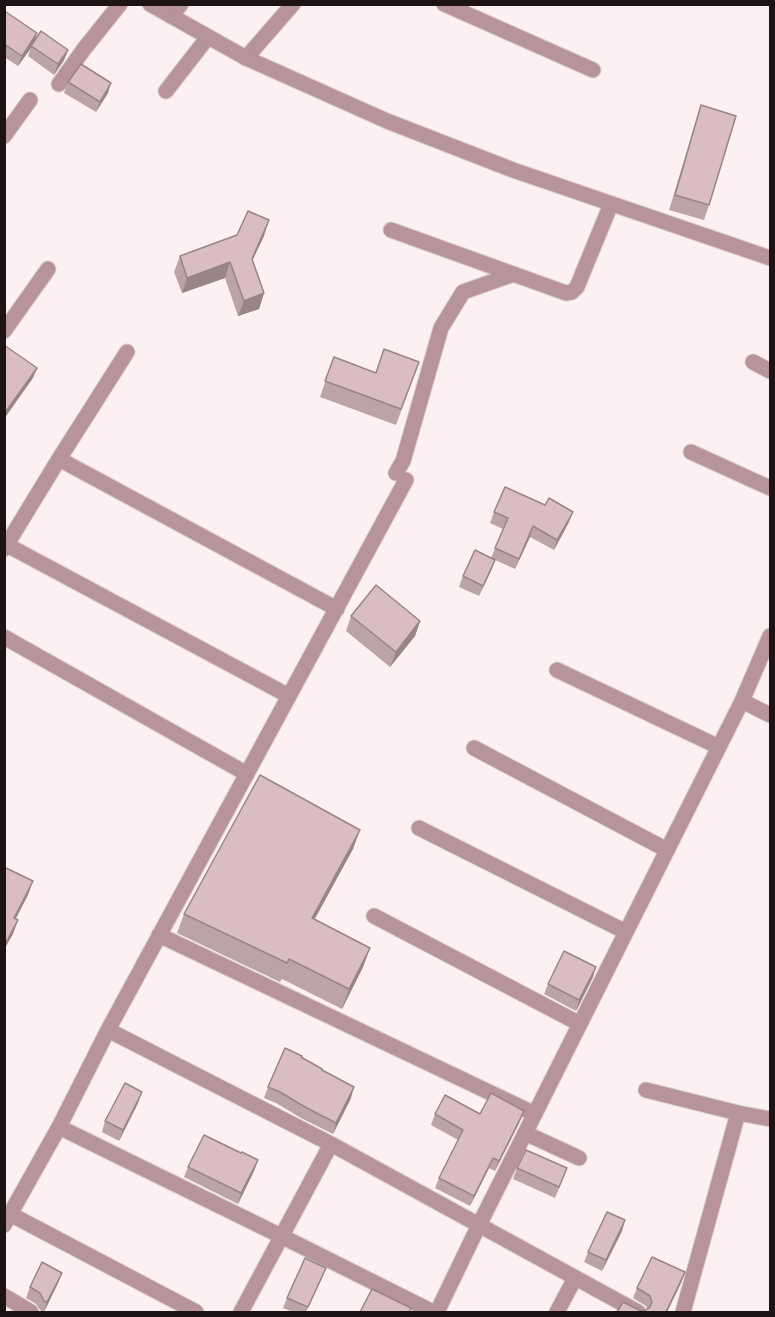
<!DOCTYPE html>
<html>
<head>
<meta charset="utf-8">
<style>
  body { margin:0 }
  #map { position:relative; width:775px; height:1317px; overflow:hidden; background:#fdf0f3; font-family:"Varela Round",sans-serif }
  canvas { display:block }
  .frame { position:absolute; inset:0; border:6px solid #1d1315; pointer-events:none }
</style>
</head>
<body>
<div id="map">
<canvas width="775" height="1317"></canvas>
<div class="frame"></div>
</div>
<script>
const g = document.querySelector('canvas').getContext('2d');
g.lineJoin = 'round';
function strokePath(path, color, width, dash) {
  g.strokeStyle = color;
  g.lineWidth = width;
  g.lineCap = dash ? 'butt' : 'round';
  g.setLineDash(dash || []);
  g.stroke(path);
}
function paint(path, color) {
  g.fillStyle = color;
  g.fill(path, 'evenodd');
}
const minor = new Path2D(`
  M444,4L593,70
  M171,16L181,4
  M246,58L293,4
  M59,84L84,49L120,4
  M166,91L208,37
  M4,136L30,100
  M391,230L566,293L572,292L577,287L611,204
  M4,331L48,269
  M753,362L770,371
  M691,452L770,488
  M59,459L337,609
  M396,473L403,461L441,328L463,292L514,274
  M7,545L289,696
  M4,549L59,459L127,352
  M4,637L247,774
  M557,670L719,747
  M742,701L770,715
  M474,748L667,850
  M419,828L626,932
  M374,916L580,1024
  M159,935L535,1114
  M108,1030L331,1144
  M646,1090L738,1113L770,1119
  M59,1127L281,1236L433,1312
  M525,1133L579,1158
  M10,1214L196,1312
  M4,1225L59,1127L108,1030L406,480
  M4,1296L31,1312
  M241,1312L331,1144L638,1312
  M437,1312L479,1225L742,701L770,636
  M557,1312L575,1278
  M683,1312L738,1113`);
const tertiary = new Path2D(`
  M150,4L246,58L387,121L513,170L770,258`);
const wall = new Path2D(`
  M4,15L34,41L68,50L64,60L54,75L28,56L31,48L18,66L4,57Z
  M68,82L108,93L96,112L64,93Z
  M701,105L709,205L704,220L669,210L696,121Z
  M264,236L252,260L264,293L259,309L238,316L225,278L182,293L174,272L180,256Z
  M334,357L376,373L419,362L396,425L320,397Z
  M545,505L569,522L554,550L530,537L515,569L495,560L479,596L459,587L463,576L491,558L503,529L490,523L494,512Z
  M351,616L420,621L415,636L390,667L346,631Z
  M353,849L314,919L370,948L363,967L342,1009L282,979L280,982L177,933L184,914Z
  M593,977L576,1011L544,994L548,984Z
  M301,1057L322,1071L351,1098L333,1134L301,1118L276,1103L264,1098L268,1087Z
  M138,1103L119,1141L102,1132L105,1121Z
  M524,1111L520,1121L495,1171L489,1168L470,1206L435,1188L439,1178L458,1140L431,1125L435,1114H480Z
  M241,1153L258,1160L254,1171L238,1204L184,1177L188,1167Z
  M517,1168L563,1179L555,1198L513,1179Z
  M625,1220L622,1231L602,1271L584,1262L588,1252Z
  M685,1272L681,1283L667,1312H617L641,1311L647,1310L646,1306L633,1298L637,1288Z
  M62,1273L58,1283L44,1312L41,1311L36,1304L26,1298L30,1287Z
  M322,1278L306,1312H293L283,1308L287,1298Z`);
const shadedWall = new Path2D(`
  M37,33L34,44L18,66L22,56Z
  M68,50L64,60L54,75L58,64Z
  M111,83L108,93L96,112L100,102Z
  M269,220L264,236L246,274L252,259Z
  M230,262L225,278L182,293L187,278Z
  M264,293L259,309L238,316L244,301Z
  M37,368L33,378L4,419V414Z
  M573,512L569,522L554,550L557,540Z
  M533,526L530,537L515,569L519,559Z
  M495,560L491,571L479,596L483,586Z
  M420,621L415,636L390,667L396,652Z
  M360,830L353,849L305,937L312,918Z
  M33,881L28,895L9,932L14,918Z
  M18,920L13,934L4,950V946Z
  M370,948L363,967L342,1009L349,989Z
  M596,967L593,977L576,1011L579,1000Z
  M354,1087L351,1098L333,1134L336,1123Z
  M142,1092L138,1103L119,1141L123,1130Z
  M524,1111L520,1121L495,1171L499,1161Z
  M493,1158L489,1168L470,1206L474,1196Z
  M258,1160L254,1171L238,1204L241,1193Z
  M625,1220L622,1231L602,1271L606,1260Z
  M685,1272L681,1283L667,1312H666Z
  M62,1273L58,1283L44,1312L47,1302Z`);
const building = new Path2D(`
  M6,12L37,33L22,56L4,44V15Z
  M41,31L68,50L58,64L31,46Z
  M81,64L111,83L100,102L68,82Z
  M701,105L736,116L709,205L675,195Z
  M248,211L269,220L252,259L264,293L244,301L230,262L187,278L180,256L237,235Z
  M4,345L37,368L4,414Z
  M384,349L419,362L401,409L325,381L334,357L376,373Z
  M505,487L545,505L549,498L573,512L557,540L533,526L519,559L495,548L508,518L494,512Z
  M475,550L495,560L483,586L463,576Z
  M376,585L420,621L396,652L351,616Z
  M260,775L360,830L312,918L370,948L349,989L289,959L287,963L184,914Z
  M4,867L33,881L14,918L18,920L4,946Z
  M564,951L596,967L579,1000L548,984Z
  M285,1048L302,1056L301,1057L322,1069V1070L354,1087L336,1123L305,1107L280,1092L268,1087Z
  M125,1083L142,1092L123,1130L105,1121Z
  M491,1093L524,1111L499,1161L493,1158L474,1196L439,1178L463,1130L435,1114L445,1095L480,1114Z
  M204,1135L241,1153L242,1152L258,1160L241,1193L188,1167Z
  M526,1150L567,1168L559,1187L517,1168Z
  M607,1212L625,1220L606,1260L588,1252Z
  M652,1257L685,1272L666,1312H617L623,1302L641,1311L646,1310L650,1307L652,1302L650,1296L637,1288Z
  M305,1258L326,1268L308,1307L287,1298Z
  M42,1262L62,1273L47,1302L44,1301L40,1293L30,1287Z
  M372,1289L411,1308L409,1312H360Z`);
strokePath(minor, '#d9cdcf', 17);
strokePath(tertiary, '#d9cdcf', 17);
strokePath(minor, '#b7939b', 15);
strokePath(tertiary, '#b7939b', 15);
paint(wall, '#bba3a8');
paint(shadedWall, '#998488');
paint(building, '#dabdc3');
strokePath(building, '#998488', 1.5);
</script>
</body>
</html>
